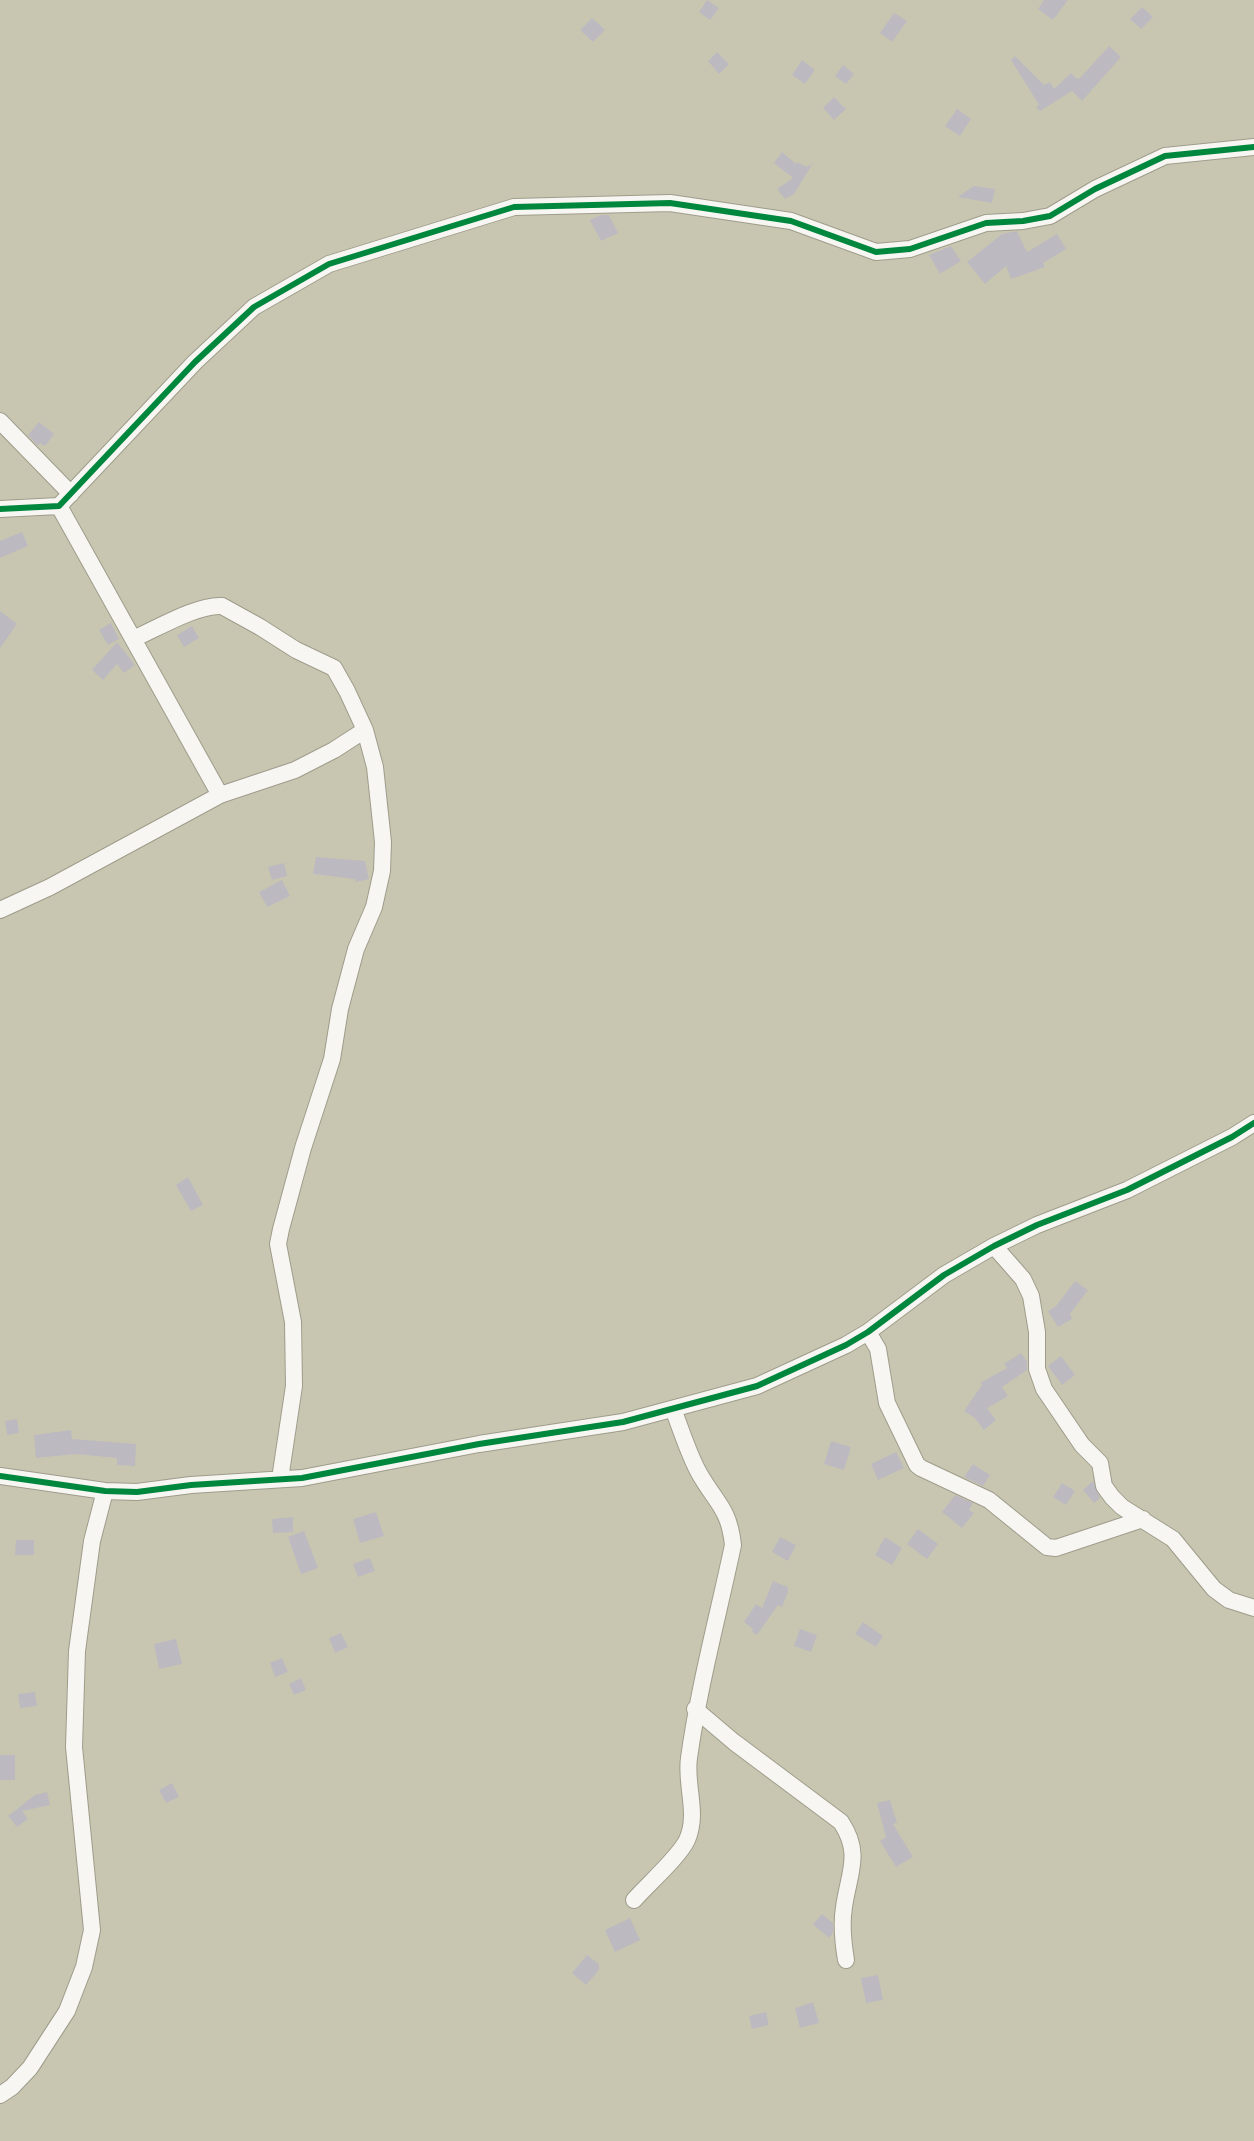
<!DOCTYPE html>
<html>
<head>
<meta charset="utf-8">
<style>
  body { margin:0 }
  canvas { display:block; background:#c8c6b0 }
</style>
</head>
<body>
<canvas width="1254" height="2141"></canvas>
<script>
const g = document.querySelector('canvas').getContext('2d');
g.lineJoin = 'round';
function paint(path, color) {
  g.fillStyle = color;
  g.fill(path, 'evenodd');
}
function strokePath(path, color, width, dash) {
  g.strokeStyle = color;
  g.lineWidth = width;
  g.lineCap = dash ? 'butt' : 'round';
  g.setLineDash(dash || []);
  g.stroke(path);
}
const building = new Path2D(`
  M707,0L719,8L710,20L699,12Z
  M1044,0H1068L1053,20L1038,9Z
  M1142,7L1153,17L1141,29L1130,19Z
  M894,13L907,21L892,42L880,33Z
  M592,18L605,30L593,42L580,30Z
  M1109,46L1121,57L1082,101L1072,91L1040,111L1036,107L1039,105L1011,60L1015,56L1044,85L1050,82L1054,89L1071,73L1077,79L1080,78Z
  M717,52L729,64L719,74L708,61Z
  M802,60L815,70L805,84L792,75Z
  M843,65L854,74L846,84L835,76Z
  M834,97L846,109L834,120L823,108Z
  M957,109L971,119L960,136L945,126Z
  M782,152L796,164L797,162L807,167L813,163L794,194L785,199L777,189L793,178L774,163Z
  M974,186L995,189L992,203L958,197Z
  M601,215H609L618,233L601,241L590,220Z
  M1017,231L1027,252L1057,234L1066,249L1043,263L1045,267L1011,279L1006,266L985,284L967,262L1002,234Z
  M951,246L961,261L940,274L929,255Z
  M39,422L54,434L45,446L40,443L38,446L28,435Z
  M22,532L28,546L0,558V541Z
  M0,611L17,624L0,648Z
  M111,623L119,639L108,645L99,630Z
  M192,626L199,638L184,647L177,635Z
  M117,642L135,665L124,673L117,664L103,680L92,670Z
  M316,857L365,861L369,879L356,882L355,879L313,874Z
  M284,863L287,876L272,880L268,867Z
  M282,880L290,896L267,907L259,892Z
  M188,1177L203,1205L191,1211L176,1185Z
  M1075,1281L1088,1290L1070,1314L1072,1319L1058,1327L1048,1311L1056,1306Z
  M1021,1353L1027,1362V1370L1002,1387L1008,1396L987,1408L996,1420L984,1430L975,1418L964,1411L982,1385L980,1383L1007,1368L1004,1364Z
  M1061,1356L1075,1375L1062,1385L1048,1366Z
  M17,1419L19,1433L7,1435L5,1421Z
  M71,1430L72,1439L136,1444L135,1466L117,1465V1458L76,1454L36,1458L34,1435Z
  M831,1441L851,1447L844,1470L824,1464Z
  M896,1452L904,1468L878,1480L871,1464Z
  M973,1464L990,1475L983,1486L964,1477Z
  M1093,1481L1100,1498L1094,1503L1083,1490Z
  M1062,1483L1075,1491L1066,1505L1053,1497Z
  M955,1495L973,1503L969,1510L974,1513L962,1528L942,1512Z
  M376,1512L384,1536L360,1543L353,1519Z
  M293,1517V1532L273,1533L272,1519Z
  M918,1529L938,1544L927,1559L907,1544Z
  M304,1531L318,1568L301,1574L288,1537Z
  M780,1537L796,1545L788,1561L772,1552Z
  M885,1537L902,1548L892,1565L875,1555Z
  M16,1540H34V1555H15Z
  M370,1558L375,1571L358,1577L353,1564Z
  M773,1581L788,1587V1592L782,1607L778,1605L757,1635L752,1632L753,1629L744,1622L756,1604L762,1608Z
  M863,1622L883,1636L876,1647L855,1634Z
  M800,1629L817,1635L811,1652L794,1646Z
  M341,1633L348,1647L335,1653L329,1638Z
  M176,1639L182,1664L159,1669L154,1644Z
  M282,1658L288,1672L275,1677L270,1663Z
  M301,1678L306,1690L294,1695L289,1684Z
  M35,1692L37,1706L20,1708L18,1694Z
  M0,1755H15V1780H0Z
  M172,1783L179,1797L166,1803L159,1790Z
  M47,1792L50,1805L22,1811L28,1819L17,1827L8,1816L35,1795Z
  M890,1800L897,1823L893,1824L913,1857L896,1867L880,1841L886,1837L877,1803Z
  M822,1914L833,1923V1933L829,1938L813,1924Z
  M630,1918L640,1940L615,1952L605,1930Z
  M587,1955L599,1964V1970L586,1985L572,1973Z
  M878,1975L883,2000L866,2003L861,1978Z
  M813,2002L819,2023L800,2028L795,2008Z
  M766,2012L769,2025L752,2029L749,2016Z`);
const minor = new Path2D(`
  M0,421L71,494
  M59,506L220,795L295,770L334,750L365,730L375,767L383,842L382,871L374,907L356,949L340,1009L332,1059L303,1148L281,1229L278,1244L293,1322L294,1386L280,1479
  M0,509L59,506L195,362L254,307L329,264L514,207L670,203L791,221L876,252L910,249L986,223L1023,221L1050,216L1095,189L1165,156L1254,147
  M133,639C156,629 198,604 222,606L260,627L296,650L334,668L347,691L365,730
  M0,910L50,887L220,795
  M994,1246L1023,1279L1031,1296L1037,1332V1369L1044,1389L1082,1445L1100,1463L1104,1486L1112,1497L1122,1507L1173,1539L1214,1589L1229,1600L1254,1608
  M868,1332L878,1349L887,1403L917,1465L921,1468L989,1500L1047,1547L1056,1548L1143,1519
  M0,1476L105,1491L137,1492L191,1485L302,1478L479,1444L623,1422L757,1386L846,1345L868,1332L944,1275L994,1246L1037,1225L1127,1190L1232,1137L1254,1123
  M695,1709L734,1742L841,1822C862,1854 849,1872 844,1907C841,1925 843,1942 846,1960
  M634,1900C647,1885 679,1857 687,1840C699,1813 685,1785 689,1758C699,1686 718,1616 733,1545C729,1508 716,1503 699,1473C688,1453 681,1429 673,1409
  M0,2095L12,2087L30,2068L67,2011L84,1967L92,1930L74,1747L77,1651L92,1541L105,1491`);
const cycleway = new Path2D(`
  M0,509L59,506L195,362L254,307L329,264L514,207L670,203L791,221L876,252L910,249L986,223L1023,221L1050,216L1095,189L1165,156L1254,147
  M0,1476L105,1491L137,1492L191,1485L302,1478L479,1444L623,1422L757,1386L846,1345L868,1332L944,1275L994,1246L1037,1225L1127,1190L1232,1137L1254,1123`);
paint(building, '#bcbac0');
strokePath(minor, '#9e9d8b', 18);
strokePath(minor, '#f7f6f3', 16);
strokePath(cycleway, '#00873e', 6);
</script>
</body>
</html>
